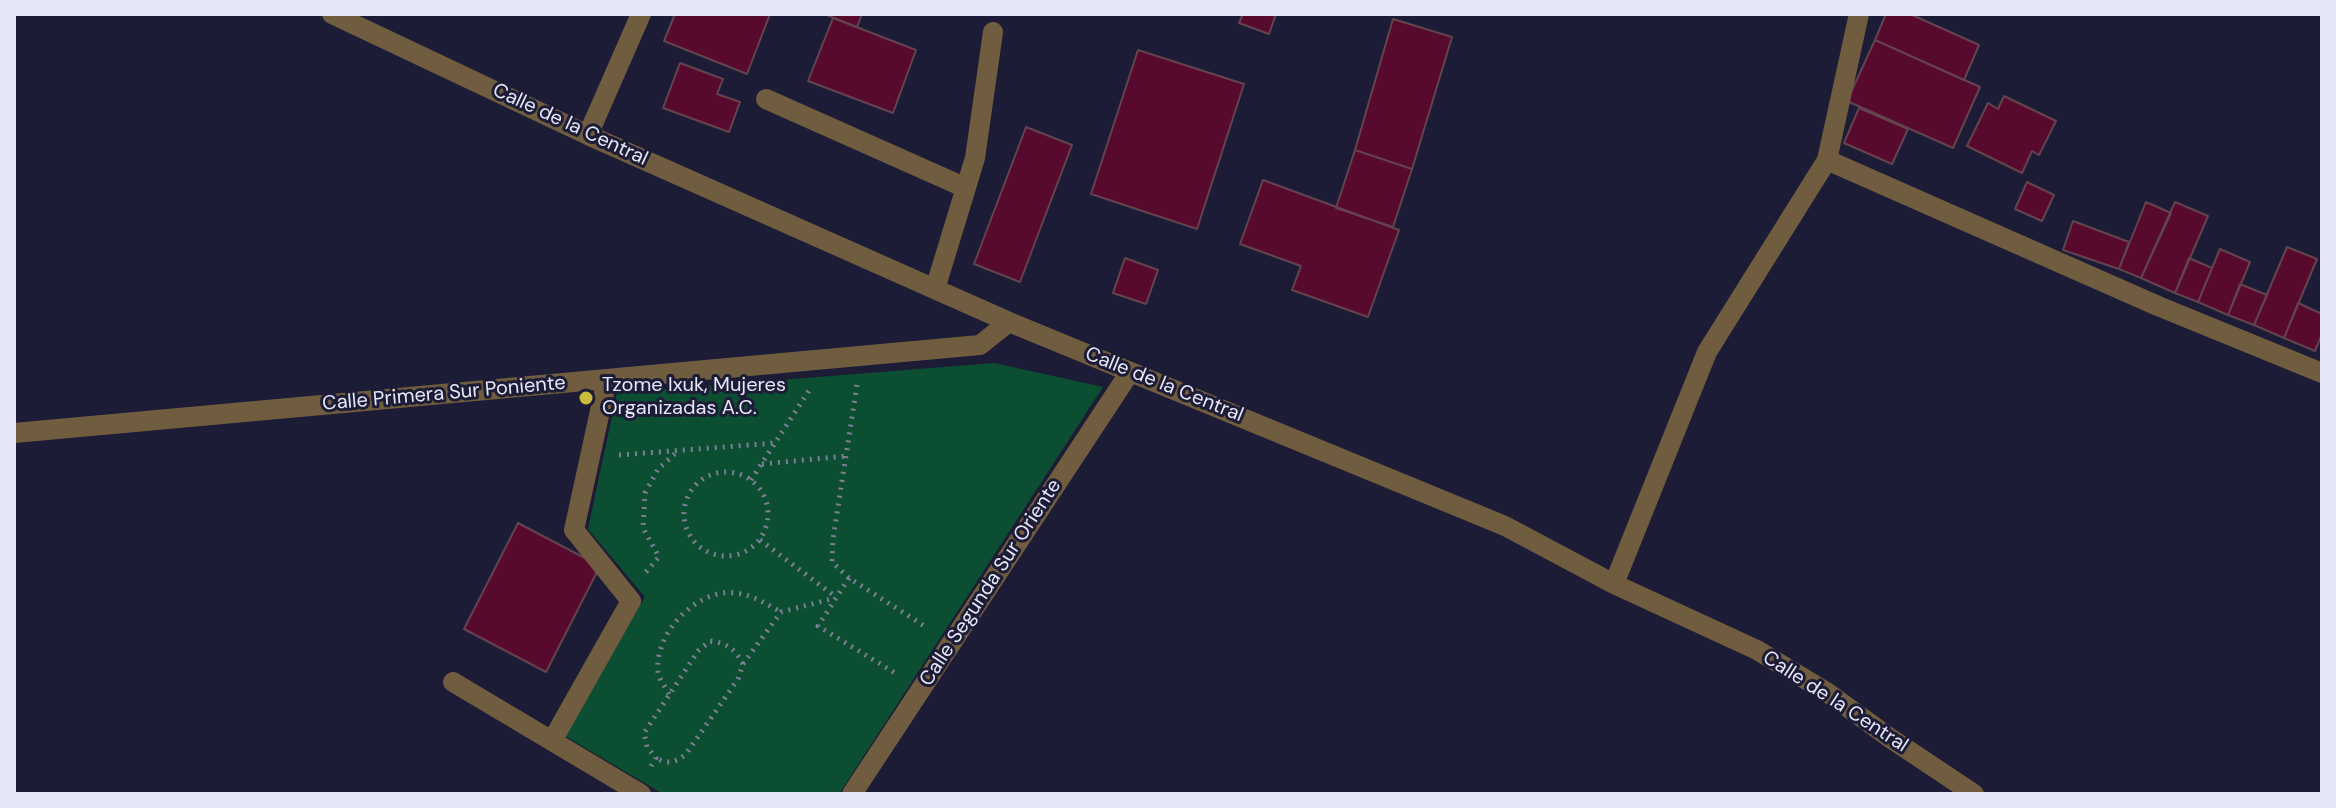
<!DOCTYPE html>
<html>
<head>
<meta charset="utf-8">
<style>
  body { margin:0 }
  #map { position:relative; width:2336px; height:808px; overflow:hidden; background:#1d1c36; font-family:"DM Sans",sans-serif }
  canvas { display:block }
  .frame { position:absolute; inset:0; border:16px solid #e5e6f8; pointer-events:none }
</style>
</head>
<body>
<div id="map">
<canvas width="2336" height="808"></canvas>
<div class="frame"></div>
</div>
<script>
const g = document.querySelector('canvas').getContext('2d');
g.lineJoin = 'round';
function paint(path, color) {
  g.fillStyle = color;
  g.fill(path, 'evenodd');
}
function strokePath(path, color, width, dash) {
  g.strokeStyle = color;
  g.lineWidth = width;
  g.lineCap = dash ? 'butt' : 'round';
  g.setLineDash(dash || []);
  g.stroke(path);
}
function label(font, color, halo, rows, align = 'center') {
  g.font = font + ' "DM Sans",sans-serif';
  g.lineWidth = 6;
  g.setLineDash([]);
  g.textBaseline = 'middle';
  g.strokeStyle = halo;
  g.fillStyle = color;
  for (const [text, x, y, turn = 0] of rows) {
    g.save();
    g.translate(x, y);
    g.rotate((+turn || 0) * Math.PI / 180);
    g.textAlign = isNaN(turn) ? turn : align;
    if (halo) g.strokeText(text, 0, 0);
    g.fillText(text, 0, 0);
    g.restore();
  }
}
const green = new Path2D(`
  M994,363L1103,387L839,794H663L565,736L645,597L588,529L617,393Z`);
const building = new Path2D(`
  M675,14H770L747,74L664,41Z
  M824,14H862L857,27Z
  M1243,14H1276L1269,34L1239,23Z
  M1886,14H1910L1979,45L1964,80L1875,40Z
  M833,18L916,50L893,113L808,81Z
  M1393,19L1452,37L1412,169L1355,150Z
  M1875,40L1980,87L1953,148L1847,101Z
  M1138,50L1244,84L1197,229L1091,194Z
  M680,63L723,79L717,94L740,102L729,132L663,108Z
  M2004,96L2056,121L2039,155L2032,151L2022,173L1967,146L1988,103L1998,109Z
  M1859,108L1908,129L1892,164L1844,143Z
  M1026,127L1072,145L1020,282L974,264Z
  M1355,150L1412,169L1393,227L1336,208Z
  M1263,180L1399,230L1368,317L1292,290L1301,266L1240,244Z
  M2027,182L2054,195L2042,221L2015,209Z
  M2146,202L2171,213L2141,278L2119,269Z
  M2175,202L2208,216L2175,293L2141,278Z
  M2073,221L2129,242L2119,269L2063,250Z
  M2287,247L2317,259L2284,338L2254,325Z
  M2220,249L2250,262L2228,315L2198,302Z
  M1125,258L1158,270L1146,304L1113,293Z
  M2189,258L2212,268L2198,302L2175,293Z
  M2240,284L2267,295L2254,325L2228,315Z
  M2298,303L2322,314V334L2315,351L2284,338Z
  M518,523L600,566L546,672L464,629Z`);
const path = new Path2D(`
  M857,385L833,539L832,562L849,578L926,627
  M619,455L775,443
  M762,464L846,456
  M684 514a42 42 0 1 1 84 0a42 42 0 1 1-84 0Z
  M751,480L810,389
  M760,540L836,597
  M646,572L659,557L643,528L645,493L658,469L678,451
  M849,578L818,626L895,673
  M743,664L781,612L835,598
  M669,694C666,688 659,679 658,672C654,633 697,588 736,593C753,595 766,604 781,612
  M651,766L656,758L647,747L644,733L698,651L710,641C727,643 735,649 743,664L738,679L686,754C676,762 669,765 656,758`);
const minor = new Path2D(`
  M332,14L588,135L1009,322L1505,526L1614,584L1757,650L1828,693L1890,738L1974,794
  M766,99L966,188
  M588,135L641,14
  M1827,160L2158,306L2322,373
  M935,289L975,158L993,32
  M14,433L980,345L1009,322
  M1614,584L1707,352L1827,160L1859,14
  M453,682L641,794
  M552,741L631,601L574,530L607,379
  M852,794L1130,372`);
const markers = [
  [586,398,8,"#c9bb3b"]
];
const streetNames = [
  ["Calle de la Central",570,125,25],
  ["Calle de la Central",1164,385,22],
  ["Calle Primera Sur Poniente",444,394,-5],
  ["Calle Segunda Sur Oriente",991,583,-57],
  ["Calle de la Central",1835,702,33]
];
const poiNames = [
  ["Tzome Ixuk, Mujeres",602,386],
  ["Organizadas A.C.",602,409]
];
paint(green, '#0c4e31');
paint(building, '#580a2e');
strokePath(building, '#63434d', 2);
strokePath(path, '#7e7e94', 5, [2, 6]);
strokePath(minor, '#705c3e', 20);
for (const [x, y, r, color] of markers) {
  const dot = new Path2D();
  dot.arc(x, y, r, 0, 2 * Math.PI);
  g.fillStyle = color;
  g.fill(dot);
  strokePath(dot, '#1d1c36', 3);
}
label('20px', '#e5e6f8', '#1d1c36', streetNames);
label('20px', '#e5e6f8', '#1d1c36', poiNames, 'left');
</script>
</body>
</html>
